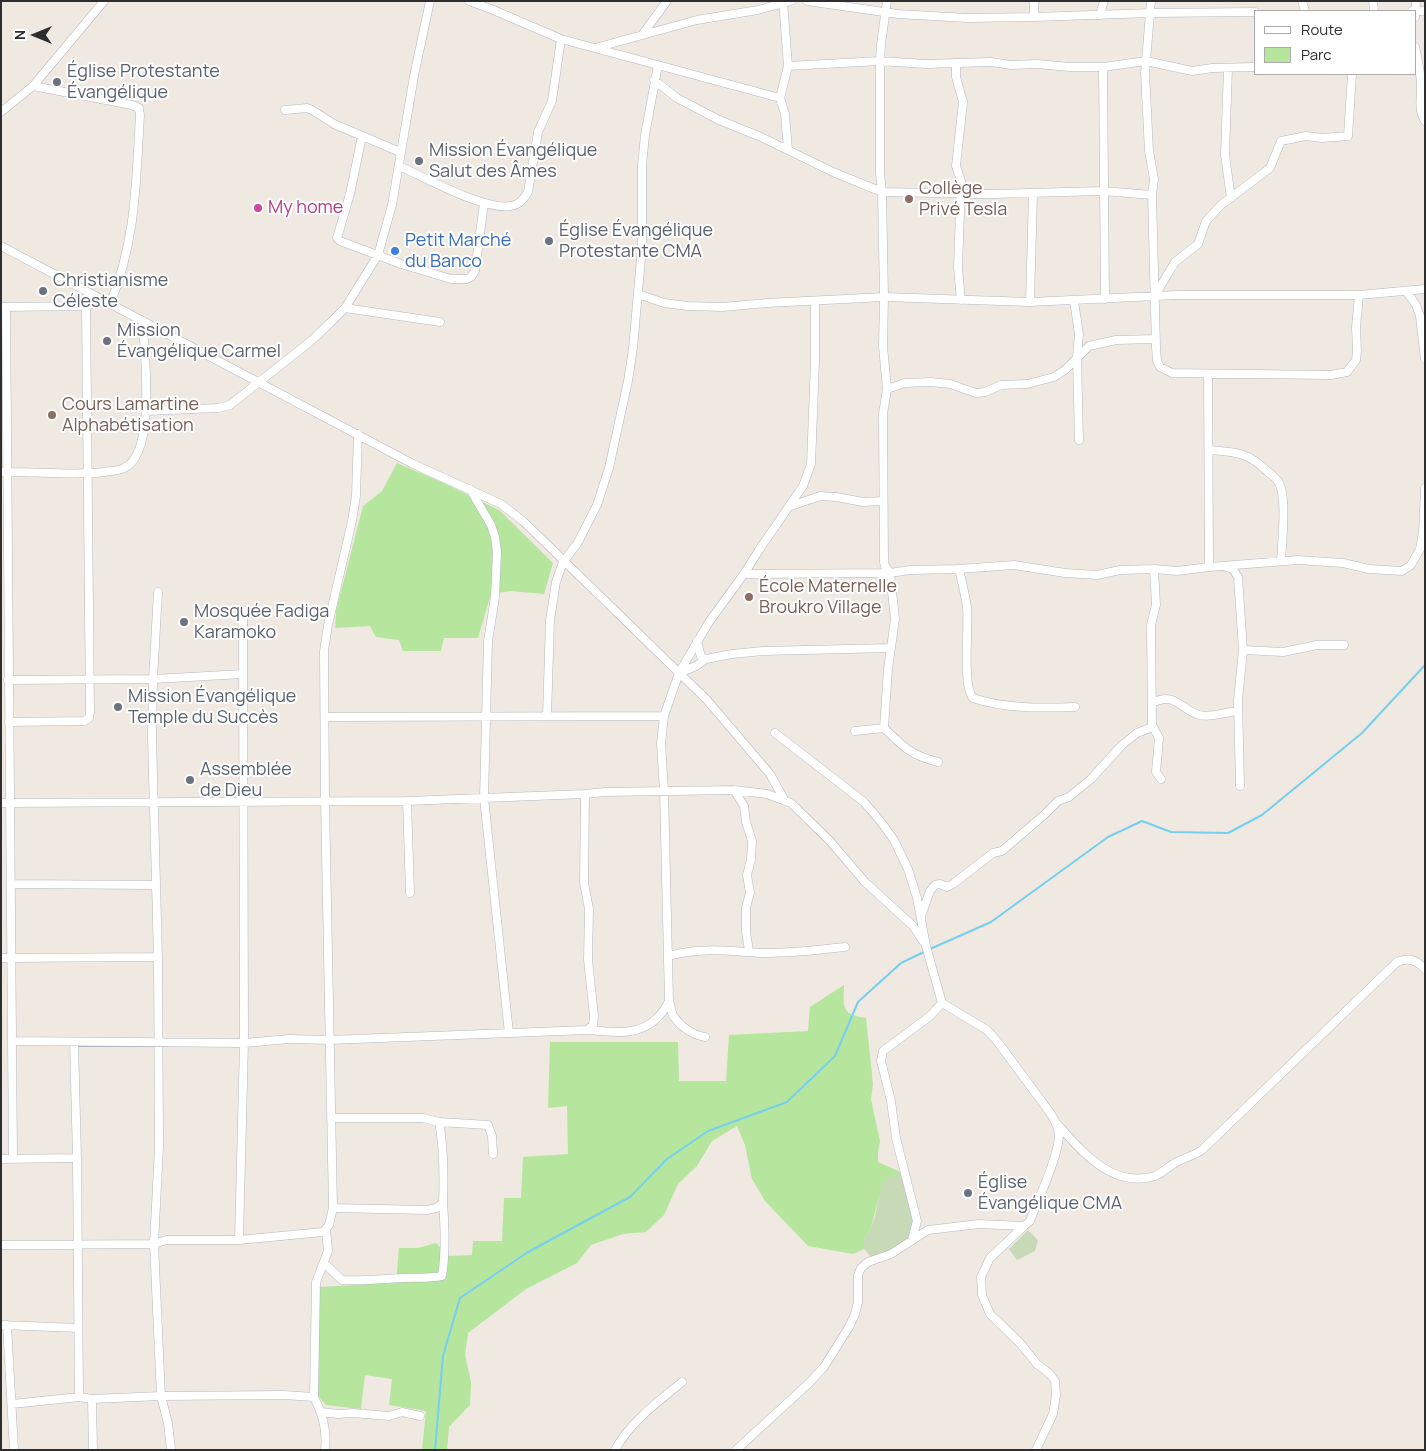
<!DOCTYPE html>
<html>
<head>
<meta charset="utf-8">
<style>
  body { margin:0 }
  #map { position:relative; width:1426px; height:1451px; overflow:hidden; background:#efe9e1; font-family:Manrope,sans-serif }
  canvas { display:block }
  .frame { position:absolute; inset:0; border:2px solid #2e2e2e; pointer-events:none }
  .legend { position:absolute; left:1254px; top:10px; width:162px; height:65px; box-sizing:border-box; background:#fff; border:1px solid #ababab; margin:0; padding:6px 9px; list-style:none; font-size:15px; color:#2e2e2e }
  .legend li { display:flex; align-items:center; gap:10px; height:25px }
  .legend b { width:25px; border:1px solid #ababab }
  .north { position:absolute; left:10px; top:10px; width:50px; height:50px; -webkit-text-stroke:4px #fff; paint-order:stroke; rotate:270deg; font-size:14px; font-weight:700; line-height:20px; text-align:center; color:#2e2e2e }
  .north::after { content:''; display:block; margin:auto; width:18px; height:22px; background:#2e2e2e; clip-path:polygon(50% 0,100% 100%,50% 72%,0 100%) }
</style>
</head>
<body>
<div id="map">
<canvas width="1426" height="1451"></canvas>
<div class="frame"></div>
<ul class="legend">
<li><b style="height:6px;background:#fff"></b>Route</li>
<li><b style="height:14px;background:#b6e59e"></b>Parc</li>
</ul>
<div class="north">N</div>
</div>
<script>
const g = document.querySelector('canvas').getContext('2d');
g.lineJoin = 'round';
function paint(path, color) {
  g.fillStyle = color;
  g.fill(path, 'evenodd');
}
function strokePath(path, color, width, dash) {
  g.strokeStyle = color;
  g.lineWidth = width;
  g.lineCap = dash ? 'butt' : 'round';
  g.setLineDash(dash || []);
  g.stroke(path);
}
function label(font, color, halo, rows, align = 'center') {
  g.font = font + ' Manrope,sans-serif';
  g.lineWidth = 4;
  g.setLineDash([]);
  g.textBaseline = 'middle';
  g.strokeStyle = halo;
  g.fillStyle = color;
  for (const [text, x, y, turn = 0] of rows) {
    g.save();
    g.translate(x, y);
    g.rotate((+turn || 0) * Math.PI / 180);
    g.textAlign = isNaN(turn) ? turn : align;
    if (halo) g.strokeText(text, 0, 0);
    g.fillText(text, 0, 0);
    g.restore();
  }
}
const green = new Path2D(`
  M397,463L446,484L499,510L553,563L544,594L511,591L491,594L478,638H444L441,651H403L399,640L376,637L370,626L335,628L336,611L363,506L382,491Z
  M844,985C843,1009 842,1014 866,1018L873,1084L871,1099L880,1141L878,1152V1162L903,1173L879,1196L871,1228L864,1239V1249L853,1254L808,1246L765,1201L752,1179L745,1145L737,1126L712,1141L697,1166L678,1184L664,1215L646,1232L623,1234L591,1245L577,1263L526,1289L468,1333L465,1355L471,1382L470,1405L449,1427L447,1450H422L426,1411L389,1405L392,1379L365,1375L361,1409L326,1405L317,1395V1287L396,1283L399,1248H418L436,1243L449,1256L472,1255L473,1241H502L504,1198H521L523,1157L568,1154L567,1106L548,1108L550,1042H678L679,1081H726L729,1035L808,1031L810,1007Z`);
const cemetery = new Path2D(`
  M903,1173L918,1223L913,1237L883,1254L871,1257L864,1249V1239L871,1228L875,1216L882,1183L892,1176Z
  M1028,1230L1038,1240L1035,1251L1017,1260L1009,1249Z`);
const stream = new Path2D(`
  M930,949L991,922L1108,837L1142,821L1171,832L1228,833L1262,815L1362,733L1425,665
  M435,1450L443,1356L460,1298L528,1252L630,1197L667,1159L708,1131L787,1102L835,1056L858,1002L901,963L926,951`);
const street = new Path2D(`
  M469,1L491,9L561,39L780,98
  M783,1L788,66L780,98L785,114L788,150
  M807,1L898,14L967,18L1034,17L1151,13L1255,12
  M1151,1L1145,73L1149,151L1154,179L1152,195L1156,347L1157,361L1160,367L1172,373L1331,375L1347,372L1356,360L1357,351L1356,327L1359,295
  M1302,1L1305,11
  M1373,1L1374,11
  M1412,11H1425
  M1100,15L1104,1
  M1034,17V1
  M1415,17L1416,1
  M642,35L667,1
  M1415,47C1418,60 1421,73 1421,87C1421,99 1418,110 1425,121
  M595,48L697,20L758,10L791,1
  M956,63V77L963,102L956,166L961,181L958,268L961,300
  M788,66L880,61L926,64L991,62L1011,65L1037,64L1070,67H1103L1146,61L1192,71L1212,68L1255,67
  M1103,67L1105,299
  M1228,68L1225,155L1231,198
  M654,80L677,98L719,120L761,137L833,172L882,192L992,194L1103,191L1152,195
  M33,86L132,105L139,108L140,115C136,181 136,242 110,304
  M285,110L307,108L312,110L334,124L400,152
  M1,112L33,86L104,1
  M362,136L350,194L337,238L340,241L401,264L451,279H467L471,277L475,271L484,203
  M399,166C424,177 485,211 511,206C519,205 524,199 528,192L538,132L552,101L561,39
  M1,246L413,464L501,504L523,521L707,700L770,774L785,801
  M1406,291L1416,305L1420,316L1425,359
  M638,294L664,303L688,306L723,307L767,303L884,297L1030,302L1177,295H1359L1425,289
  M1154,297L1175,262L1198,244L1206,221L1221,205L1270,168L1281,141L1306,136L1322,138L1348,136L1352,74
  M1074,301L1079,334L1077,357L1079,440
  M1030,302L1033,193
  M1,307L86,306L103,300
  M6,307L13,1159
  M345,308L440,322
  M1208,374L1209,567
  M887,389L905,383L931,382L950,384L976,393L985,392L1001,385L1027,384L1054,377L1065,370L1089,346L1116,340L1156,339
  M147,411L218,408L230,405L311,341L330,323L345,308L378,255L392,205L414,76L430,1
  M1209,450C1236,452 1248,452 1268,472C1272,475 1277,479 1279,483C1287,498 1282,543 1281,561
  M1,472C36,471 71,476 105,472C111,471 118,471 124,468C157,454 144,352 143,321
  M470,489L491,525L495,537L497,552L495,597L488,641L484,798L509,1033
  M791,506L820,496L836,497L863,502L883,501
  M1224,566L1233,569L1238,577L1243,650L1238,700L1240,786
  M959,569C962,582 965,594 967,607C969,628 962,685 973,698C1004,709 1043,708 1075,707
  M744,574L890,573L910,570L959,569L1014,565L1065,573L1097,575L1120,570L1154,569L1177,571L1209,567L1298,560L1343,563L1369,569L1402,571L1411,565L1420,549L1423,532L1425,488
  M158,592L153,679L152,737L158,957L159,1147L154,1244L161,1396L168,1423L171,1450
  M697,641L701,657L706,659
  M1243,650L1283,652L1317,645H1344
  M679,673L696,666L706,659L732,654L763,651L891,648
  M8,680L153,679L243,674
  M1152,703C1176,691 1179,709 1199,715C1211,718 1225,712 1238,711
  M547,716L550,620L556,582L563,562L577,544L597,505L609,468L628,381L633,348L642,247V166L645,135L658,65
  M325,717L664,716
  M9,722L84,721L89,718L90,712L86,306
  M1152,725L1159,738L1156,772L1161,779
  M884,728L888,669L895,619L890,573L885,566L884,562L883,414L887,389L883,347L884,297L882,192L880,173V61L881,44L887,1
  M855,731L884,728C902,746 912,756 938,762
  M734,790L744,806L746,822L752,841L751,859L747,875L750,893L746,907V932L749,951
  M585,794L584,883L589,909L588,960L594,1016L593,1025L587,1030
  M407,801L410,893
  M1,803L407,801L585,794L605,792L734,790L767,794L791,803L829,840L865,882L913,926L923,941
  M12,884L155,885
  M921,916L930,891L935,885L940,884L947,887L953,884L993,853L1002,851L1044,815L1058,801L1069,797L1091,779L1122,745L1137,733L1150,728L1152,725L1151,625L1156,605L1154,569
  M668,956C704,946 732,952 768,953C794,953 819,950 845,947
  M1,958L158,957
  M669,1001C671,1006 671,1013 674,1017C681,1027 693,1035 705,1037
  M12,1041L244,1043L289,1039L330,1040L587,1030C610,1032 640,1037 658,1017C662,1013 666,1007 669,1001L664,791L661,743L664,716L679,673L709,622L744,574L759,550L803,486L811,464L815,361V301
  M74,1042L77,1158L79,1397
  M331,1118H423L439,1122C444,1148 444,1177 443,1203L436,1208L427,1210L333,1208
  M439,1122L488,1125L492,1136L493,1154
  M1057,1124C1083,1152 1112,1189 1155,1176C1162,1173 1168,1167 1175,1163C1184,1158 1193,1156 1202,1150L1397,962C1408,957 1417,960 1425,969
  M1,1159L77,1158
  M1024,1226L990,1258L981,1277L982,1295L990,1314L1020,1343L1037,1364L1050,1374L1055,1381L1056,1395L1053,1414L1036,1450
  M239,1240L244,1043L243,610
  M912,1240L917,1221L896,1138L891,1101L881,1061L883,1051L930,1016L942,1003
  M1,1245L154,1244L166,1240H239L323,1232L329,1225L333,1208L325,801L324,651L328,625L352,521L356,496L358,434
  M324,1263L342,1280C363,1281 382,1279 402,1278C418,1277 425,1279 442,1276C446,1252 445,1228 443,1203
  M1,1325L78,1328
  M7,1325L14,1450
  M314,1397L316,1282L328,1251L326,1229
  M92,1399L93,1450
  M12,1404L79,1397L92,1399L161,1396L284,1395L314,1397C323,1416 327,1429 325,1450
  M321,1412L338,1414L353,1413L389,1416L402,1412L420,1416
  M615,1450C630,1422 658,1402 682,1382
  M736,1450L808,1384L824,1367L849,1327L855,1314L858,1302V1275L861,1268L868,1262L891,1254L928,1230L979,1224L1024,1226L1030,1221C1038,1200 1058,1157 1059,1136C1059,1127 1055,1121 1051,1114L997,1041L987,1030L942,1003L926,946L917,898L908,869L894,840L881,822L864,802L775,733`);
const markers = [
  [57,82,5,"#6b7280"],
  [419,161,5,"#6b7280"],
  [909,199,5,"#8d6e63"],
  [258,208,5,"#d1479c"],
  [549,241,5,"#6b7280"],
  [395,251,5,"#3f7fe0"],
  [43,291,5,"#6b7280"],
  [107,341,5,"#6b7280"],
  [52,415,5,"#8d6e63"],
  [749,597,5,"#8d6e63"],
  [184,622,5,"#6b7280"],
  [118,707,5,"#6b7280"],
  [190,780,5,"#6b7280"],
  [968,1193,5,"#6b7280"]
];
const worshipNames = [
  ["Église Protestante",67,72],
  ["Évangélique",67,93],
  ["Mission Évangélique",429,151],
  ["Salut des Âmes",429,172],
  ["Église Évangélique",559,231],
  ["Protestante CMA",559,252],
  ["Christianisme",53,281],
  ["Céleste",53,302],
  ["Mission",117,331],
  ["Évangélique Carmel",117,352],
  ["Mosquée Fadiga",194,612],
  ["Karamoko",194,633],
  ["Mission Évangélique",128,697],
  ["Temple du Succès",128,718],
  ["Assemblée",200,770],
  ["de Dieu",200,791],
  ["Église",978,1183],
  ["Évangélique CMA",978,1204]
];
const educationNames = [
  ["Collège",919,189],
  ["Privé Tesla",919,210],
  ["Cours Lamartine",62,405],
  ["Alphabétisation",62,426],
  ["École Maternelle",759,587],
  ["Broukro Village",759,608]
];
const hotelNames = [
  ["My home",268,208]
];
const shopNames = [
  ["Petit Marché",405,241],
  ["du Banco",405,262]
];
paint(green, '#b6e59e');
paint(cemetery, '#c8d9b8');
strokePath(stream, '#75cff0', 2);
strokePath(street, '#b4b7c1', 9);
strokePath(street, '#fff', 8);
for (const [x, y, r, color] of markers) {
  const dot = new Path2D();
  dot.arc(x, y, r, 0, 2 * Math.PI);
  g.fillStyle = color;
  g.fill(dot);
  strokePath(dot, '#fff', 2);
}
label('18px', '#5b616d', '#fff', worshipNames, 'left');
label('18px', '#785e54', '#fff', educationNames, 'left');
label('18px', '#b23c85', '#fff', hotelNames, 'left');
label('18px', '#366cbe', '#fff', shopNames, 'left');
</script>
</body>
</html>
